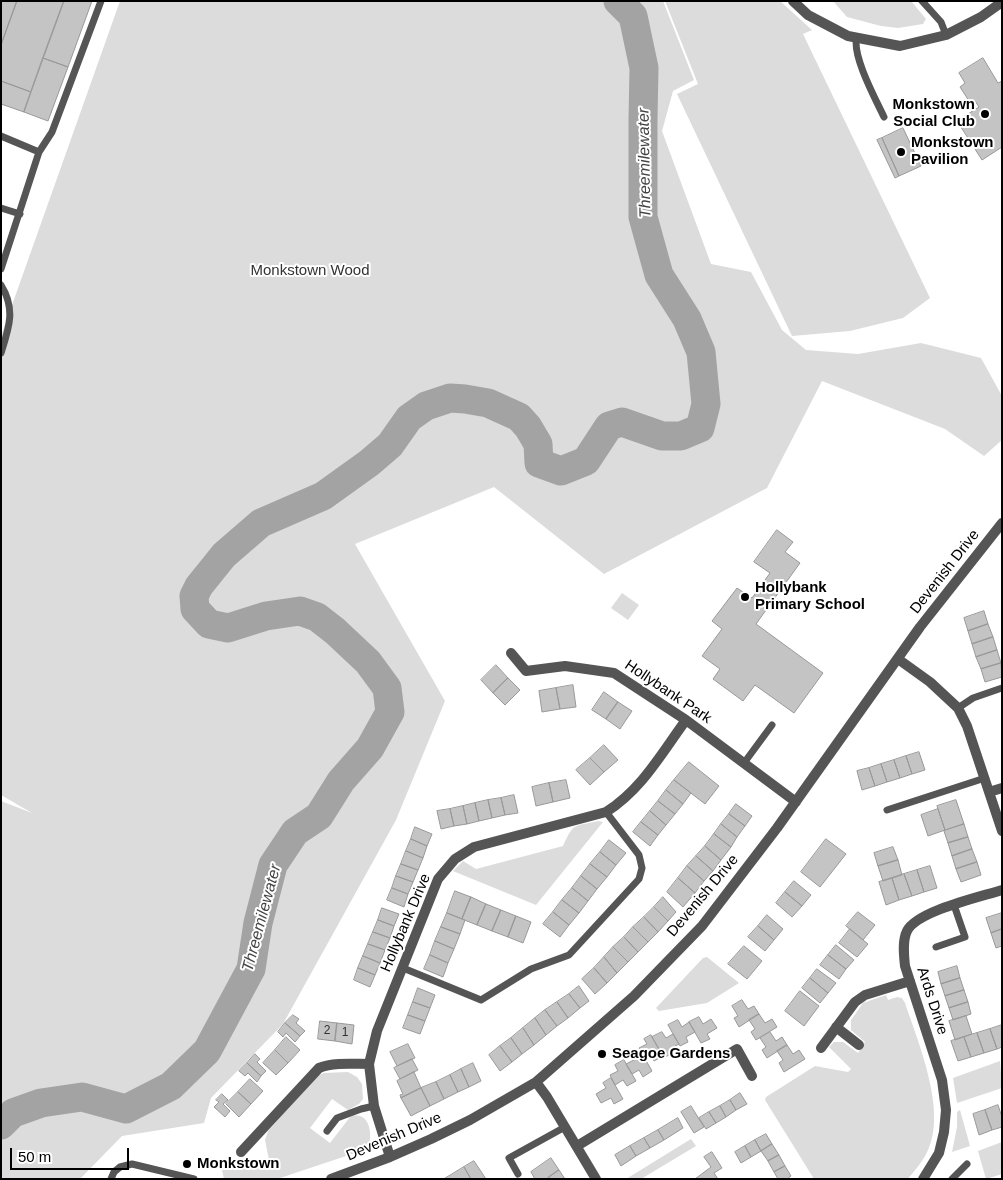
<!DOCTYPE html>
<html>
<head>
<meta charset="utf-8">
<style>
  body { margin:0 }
  #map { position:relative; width:1003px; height:1180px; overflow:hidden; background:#fff; font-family:Helvetica,sans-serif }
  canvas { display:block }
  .frame { position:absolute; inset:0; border:2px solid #000; pointer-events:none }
  .scale { position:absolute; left:10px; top:1148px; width:119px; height:22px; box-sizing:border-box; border:2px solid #000; border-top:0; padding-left:6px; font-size:15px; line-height:18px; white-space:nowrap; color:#000; -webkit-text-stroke:4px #fff; paint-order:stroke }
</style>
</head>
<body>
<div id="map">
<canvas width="1003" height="1180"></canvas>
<div class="frame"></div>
<div class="scale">50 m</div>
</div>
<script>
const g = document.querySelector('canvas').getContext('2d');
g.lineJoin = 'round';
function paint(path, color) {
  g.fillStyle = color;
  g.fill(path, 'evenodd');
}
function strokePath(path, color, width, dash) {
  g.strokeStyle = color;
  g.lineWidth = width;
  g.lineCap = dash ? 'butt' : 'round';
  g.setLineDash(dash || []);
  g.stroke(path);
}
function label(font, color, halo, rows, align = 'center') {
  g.font = font + ' Helvetica,sans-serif';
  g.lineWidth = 4;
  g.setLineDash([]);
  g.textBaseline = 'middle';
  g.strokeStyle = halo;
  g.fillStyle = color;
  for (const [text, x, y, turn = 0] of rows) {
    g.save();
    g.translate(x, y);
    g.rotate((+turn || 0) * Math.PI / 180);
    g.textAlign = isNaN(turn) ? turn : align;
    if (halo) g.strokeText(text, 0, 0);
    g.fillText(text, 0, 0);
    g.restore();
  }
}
const green = new Path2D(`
  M120,1H663L694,80L673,91L662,131L711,264L751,272L782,330L806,350L858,354L921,343L981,358L1002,396V440L984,456L945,429L822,381L767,488L604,574L494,487L355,544L445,701L396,820L283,1024L211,1098L204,1123L122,1136L80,1179H1V801L32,813L1,795V336Z
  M665,1H780L812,30L803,34L930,298L903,318L850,331L792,336L677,94L698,84Z
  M833,1H911L926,19L923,24L898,28L881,26L847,17Z
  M622,593L639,605L628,620L611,608Z
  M598,821L603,822L536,905L453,871L463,861L476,869L563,846C574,822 573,827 598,821Z
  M707,957L739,983L707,1003L659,1011L656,1008L703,958Z
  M886,995L888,1000L897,997L902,998L905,1003C918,1042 947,1110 928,1150C924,1160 915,1170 908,1179H814L765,1100L766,1097L815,1066L848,1072L851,1069L829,1047L834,1042H843L858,1053L865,1042L851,1030V1020L863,1003Z
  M1000,1061L1002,1088L957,1103L953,1078Z
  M348,1072L357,1077L362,1084L363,1099L359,1104L348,1110L332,1099L310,1128L330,1143L350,1117C370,1109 374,1137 367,1149L277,1179H224L222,1170L269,1160L265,1140L268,1131L317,1076L324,1073Z
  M960,1110L970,1146L952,1152L957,1127V1112Z
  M691,1139L696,1146L641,1179H626Z
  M1002,1142V1174L986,1179L978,1151Z`);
const river = new Path2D(`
  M1,1125L13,1113L41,1103L82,1097L126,1109L171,1086L207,1051L251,969L258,923L273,865L295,832L319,816L341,781L370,748L390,712L387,688L368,662L335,631L317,617L300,611L266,616L228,628L209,624L195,609L194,596L199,586L224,555L261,523L323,496L369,463L390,445L409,418L426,406L450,398L465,399L488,403L519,417L528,427L538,444L539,463L561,471L586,461L609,426L622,422L662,436H681L700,428L706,404L701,352L687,319L659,275L643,217V119L644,68L633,16L618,1`);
const building = new Path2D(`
  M1,1H17L1,45Z
  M17,1H64L31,92L1,81V45Z
  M64,1H92L68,67L43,58Z
  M43,58L68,67L48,121L24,112Z
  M983,58L998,83L1002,81V147L982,160L957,121L979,107L975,101L971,104L960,87L965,83L959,73Z
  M1,81L31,92L24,112L1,104Z
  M903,128L921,166L899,176L882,138Z
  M882,138L899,176L895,178L877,140Z
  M777,530L793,542L785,552L800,563L756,624L823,673L794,713L755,685L743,701L713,679L720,669L702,656L722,629L712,621L737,588L752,598L770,573L754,562Z
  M984,611L988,624L968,631L964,618Z
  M988,624L993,637L972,644L968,631Z
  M993,637L997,650L976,657L972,644Z
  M997,650L1001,663L981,669L976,657Z
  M1001,663L1002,677L985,682L981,669Z
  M496,665L508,678L493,693L481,680Z
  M508,678L520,690L505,705L493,693Z
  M573,685L576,707L560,709L556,688Z
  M556,688L560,709L542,712L539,691Z
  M604,692L618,702L606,719L592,710Z
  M618,702L632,711L620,729L606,719Z
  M604,745L618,760L604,772L590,758Z
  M919,752L925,770L912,774L906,756Z
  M906,756L912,774L900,778L894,760Z
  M590,758L604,772L590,785L576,770Z
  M894,760L900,778L887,782L881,764Z
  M689,762L719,786L705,804L674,780Z
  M881,764L887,782L875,786L869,768Z
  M869,768L875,786L862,790L857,771Z
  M566,780L570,798L553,802L549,783Z
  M674,780L691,793L683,804L666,790Z
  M549,783L553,802L536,806L532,787Z
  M666,790L683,804L675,814L658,801Z
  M514,795L518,813L505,815L501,798Z
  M501,798L505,815L492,818L488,800Z
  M488,800L492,818L479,821L475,803Z
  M956,800L964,824L945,830L937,806Z
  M658,801L675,814L666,825L650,811Z
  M475,803L479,821L467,824L463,806Z
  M736,804L752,816L745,826L729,814Z
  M463,806L467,824L454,826L450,809Z
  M450,809L454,826L441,829L437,811Z
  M938,809L945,830L928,836L921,815Z
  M650,811L666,825L658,835L641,822Z
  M729,814L745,826L737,837L721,824Z
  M641,822L658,835L650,846L633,832Z
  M721,824L737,837L731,847L714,834Z
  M964,824L968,837L948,843L944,831Z
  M415,827L432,834L427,846L411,839Z
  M714,834L731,847L721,860L705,846Z
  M968,837L972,849L952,856L948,843Z
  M411,839L427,846L423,858L406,851Z
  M826,839L846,854L820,887L801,872Z
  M609,840L626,853L616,865L600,852Z
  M705,846L721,860L713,871L696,856Z
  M893,847L898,860L878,866L874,853Z
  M972,849L977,862L956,869L952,856Z
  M406,851L423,858L418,870L401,864Z
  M600,852L616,865L607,877L590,864Z
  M696,856L713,871L704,881L687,866Z
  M898,860L902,875L883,881L878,866Z
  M977,862L981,875L961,882L956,869Z
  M401,864L418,870L413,882L396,876Z
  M590,864L607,877L597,889L581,876Z
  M687,866L704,881L695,893L678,878Z
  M930,866L937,888L924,892L917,870Z
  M917,870L924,892L912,896L904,874Z
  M904,874L912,896L899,900L892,878Z
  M396,876L413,882L408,894L392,888Z
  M581,876L597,889L588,901L572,888Z
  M678,878L695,893L683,907L667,892Z
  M892,878L899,900L886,905L879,882Z
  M794,881L811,895L802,906L785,892Z
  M392,888L408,894L404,907L387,900Z
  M572,888L588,901L579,913L562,900Z
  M455,891L471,897L462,919L447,913Z
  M785,892L802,906L792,917L776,903Z
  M471,897L486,904L477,925L462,919Z
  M663,897L676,912L668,921L654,907Z
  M562,900L579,913L569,925L553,912Z
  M486,904L501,910L492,931L477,925Z
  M654,907L668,921L658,932L644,917Z
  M382,908L399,914L394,926L378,920Z
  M501,910L516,916L508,937L492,931Z
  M553,912L569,925L560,937L543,924Z
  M858,912L875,925L863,940L846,926Z
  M447,913L465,920L460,934L441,927Z
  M1002,913V929L991,933L986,918Z
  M767,915L783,929L774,940L758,926Z
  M516,916L531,922L523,943L508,937Z
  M644,917L658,932L648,942L633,927Z
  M378,920L394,926L390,938L373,932Z
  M758,926L774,940L765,951L748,937Z
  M441,927L460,934L454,949L435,941Z
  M633,927L648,942L638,952L624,937Z
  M850,929L868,944L857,957L839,943Z
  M1002,929V946L996,948L991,933Z
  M373,932L390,938L385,950L368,944Z
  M624,937L638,952L628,962L613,947Z
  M435,941L454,949L448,963L430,955Z
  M368,944L385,950L380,963L363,956Z
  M836,945L854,960L846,969L828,955Z
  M744,946L762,961L747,979L728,964Z
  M613,947L628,962L617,973L604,957Z
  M430,955L448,963L443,977L424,969Z
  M828,955L846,969L839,979L820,965Z
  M363,956L380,963L375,975L358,968Z
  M604,957L617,973L607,983L594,968Z
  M957,966L960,978L941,984L938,972Z
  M358,968L375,975L370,987L354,980Z
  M594,968L607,983L595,994L582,979Z
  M817,969L836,983L828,993L810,978Z
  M810,978L828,993L820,1003L802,988Z
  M960,978L964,990L945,996L941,984Z
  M579,986L589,1001L580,1008L569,994Z
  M418,988L435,995L430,1008L413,1002Z
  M964,990L968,1002L949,1008L945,996Z
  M800,991L819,1006L804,1026L785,1011Z
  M569,994L580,1008L568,1018L557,1002Z
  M742,1000L748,1009L754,1006L759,1014L739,1027L734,1018L738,1016L732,1006Z
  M413,1002L430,1008L425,1021L408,1015Z
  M557,1002L568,1018L557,1026L545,1010Z
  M968,1002L971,1014L953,1020L949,1008Z
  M545,1010L557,1026L546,1035L535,1018Z
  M759,1014L765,1023L772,1019L777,1027L756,1040L751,1032L755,1029L749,1020Z
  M293,1015L299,1019L296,1023L305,1031L300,1036L285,1023Z
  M408,1015L425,1021L420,1034L403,1028Z
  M966,1016L972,1034L955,1040L949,1021Z
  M699,1017L703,1024L711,1019L717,1028L707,1034L710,1039L701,1043L689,1022Z
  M535,1018L546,1035L534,1045L523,1028Z
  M678,1020L682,1027L689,1022L695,1032L686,1037L688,1042L680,1046L668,1025Z
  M320,1021L337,1023L335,1041L318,1039Z
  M285,1023L300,1036L295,1042L286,1033L283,1037L278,1032Z
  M337,1023L354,1025L352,1044L335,1041Z
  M1002,1025V1047L997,1049L990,1029Z
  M523,1028L534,1045L522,1054L511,1038Z
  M990,1029L997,1049L984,1053L977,1033Z
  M662,1032L666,1038L673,1034L679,1044L670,1049L672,1053L664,1058L652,1037Z
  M770,1032L776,1041L782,1037L787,1045L767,1058L762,1050L766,1047L760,1038Z
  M977,1033L984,1053L971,1057L964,1037Z
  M651,1035L663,1056L654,1061L651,1054L645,1058L639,1048L647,1044L644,1039Z
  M286,1037L300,1050L288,1063L275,1050Z
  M964,1037L971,1057L958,1061L951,1041Z
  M511,1038L522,1054L512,1062L500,1046Z
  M408,1044L415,1058L397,1066L390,1052Z
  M787,1045L793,1054L799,1050L805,1059L784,1072L779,1063L783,1060L777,1051Z
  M500,1046L512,1062L500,1071L489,1055Z
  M275,1050L288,1063L276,1075L263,1063Z
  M640,1050L652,1071L643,1077L639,1070L632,1074L626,1064L634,1060L632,1055Z
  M255,1054L260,1059L257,1062L266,1071L261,1076L247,1063Z
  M412,1059L418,1070L400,1079L394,1068Z
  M624,1060L636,1081L627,1086L623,1080L615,1085L610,1075L618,1071L615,1065Z
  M247,1063L261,1076L257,1082L248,1073L245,1076L239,1071Z
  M473,1063L481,1081L469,1087L461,1069Z
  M461,1069L469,1087L458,1092L450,1075Z
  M414,1072L421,1088L401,1098L400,1095L403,1094L397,1081Z
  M450,1075L458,1092L444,1099L436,1082Z
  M611,1078L623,1099L614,1104L611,1098L601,1103L596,1094L606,1088L603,1083Z
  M250,1079L263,1091L251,1104L238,1092Z
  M436,1082L444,1099L430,1106L421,1088Z
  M421,1088L430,1106L411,1116L401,1098Z
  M238,1092L251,1104L239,1117L226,1104Z
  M740,1093L747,1104L736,1110L730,1100Z
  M222,1094L228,1100L223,1104L230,1111L225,1117L214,1107L219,1102L216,1100Z
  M730,1100L736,1110L726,1117L720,1106Z
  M998,1105L1002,1117V1127L992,1130L985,1110Z
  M691,1106L704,1127L694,1133L681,1112Z
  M720,1106L726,1117L716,1123L709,1112Z
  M985,1110L992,1130L979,1135L973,1114Z
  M709,1112L716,1123L706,1129L699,1118Z
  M678,1118L683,1128L664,1140L658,1130Z
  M658,1130L664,1140L650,1148L644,1138Z
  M766,1134L772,1144L761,1151L755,1140Z
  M644,1138L650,1148L636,1156L630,1146Z
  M755,1140L761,1151L751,1157L745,1146Z
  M772,1144L779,1155L768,1161L761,1151Z
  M630,1146L636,1156L621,1166L615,1155Z
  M745,1146L751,1157L741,1163L735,1152Z
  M712,1152L722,1168L714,1173L718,1179H695L711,1167L704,1157Z
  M779,1155L785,1166L774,1172L768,1161Z
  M551,1158L559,1170L546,1179H535L531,1172Z
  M474,1161L486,1179H471L464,1167Z
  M785,1166L791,1176L787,1179H778L774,1172Z
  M464,1167L471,1179H444Z
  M559,1170L565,1179H550L549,1177Z`);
const service = new Path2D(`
  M922,1L941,22L946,35
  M857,37C851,54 876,100 884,117
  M1,136L39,152L1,269
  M39,152L52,132L101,1
  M1,208L20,214
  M1,285C16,309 9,328 1,353
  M958,708L973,698L1002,688
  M744,763L772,725
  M887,810L985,778
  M936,947L965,937L954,905
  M403,968L481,1000L531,969L569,955L639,879L642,868L639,855L606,812
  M327,1131L337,1118L361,1109L374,1106
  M518,1174L509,1158L565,1127
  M111,1179L114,1172L120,1167L132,1164L194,1179
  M952,1179L967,1164`);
const minor = new Path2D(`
  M793,1L808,15L848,36L900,46L946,35L981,17L1002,2
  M511,653L526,671L565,666L614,673L686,720L796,802
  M898,659L930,682L958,708L967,726L1002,831
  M989,792L1002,788
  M836,1027L859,1045
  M821,1048L855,1002L865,995L910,981
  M536,1082L547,1097L596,1179
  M577,1146L737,1049L752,1076
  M241,1152L319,1068C334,1062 353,1064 369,1064
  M390,1157L374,1106L369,1064L377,1031L438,879L455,859L474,847L606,812C642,789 661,754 686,720
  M331,1179L390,1157L431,1139L470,1120L536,1082L634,996L702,926L777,828L920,627L1002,523
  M923,1179L939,1153L944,1132L946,1110L942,1080L905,966C904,956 902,941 907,931C917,911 980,897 1002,890`);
const markers = [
  [985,114,5,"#000"],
  [901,152,5,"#000"],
  [745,597,5,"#000"],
  [602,1054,5,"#000"],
  [187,1164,5,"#000"]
];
const numberNames = [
  ["2",327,1031],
  ["1",345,1033]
];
const poiNames = [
  ["Monkstown",975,105,"right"],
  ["Social Club",975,122,"right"],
  ["Monkstown",911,143],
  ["Pavilion",911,160],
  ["Hollybank",755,588],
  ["Primary School",755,605],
  ["Seagoe Gardens",612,1054],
  ["Monkstown",197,1164]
];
const parkNames = [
  ["Monkstown Wood",310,271]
];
const streetNames = [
  ["Devenish Drive",945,572,-52],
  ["Hollybank Park",668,692,34],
  ["Devenish Drive",703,896,-50],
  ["Hollybank Drive",406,923,-67],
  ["Ards Drive",932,1001,72],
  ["Devenish Drive",394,1137,-23]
];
const waterNames = [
  ["Threemilewater",645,163,-91],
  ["Threemilewater",262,918,-75]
];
paint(green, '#dcdcdc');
strokePath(river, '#a3a3a3', 29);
paint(building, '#c4c4c4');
strokePath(building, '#999', 1);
strokePath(service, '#555', 7);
strokePath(minor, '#555', 10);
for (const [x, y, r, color] of markers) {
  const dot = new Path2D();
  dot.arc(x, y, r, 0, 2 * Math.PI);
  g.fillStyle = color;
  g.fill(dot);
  strokePath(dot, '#fff', 2);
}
label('12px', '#313131', null, numberNames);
label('bold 15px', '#000', '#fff', poiNames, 'left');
label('15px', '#333', '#fff', parkNames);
label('15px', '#000', '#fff', streetNames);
label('italic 16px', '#444', '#fff', waterNames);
</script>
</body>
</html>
